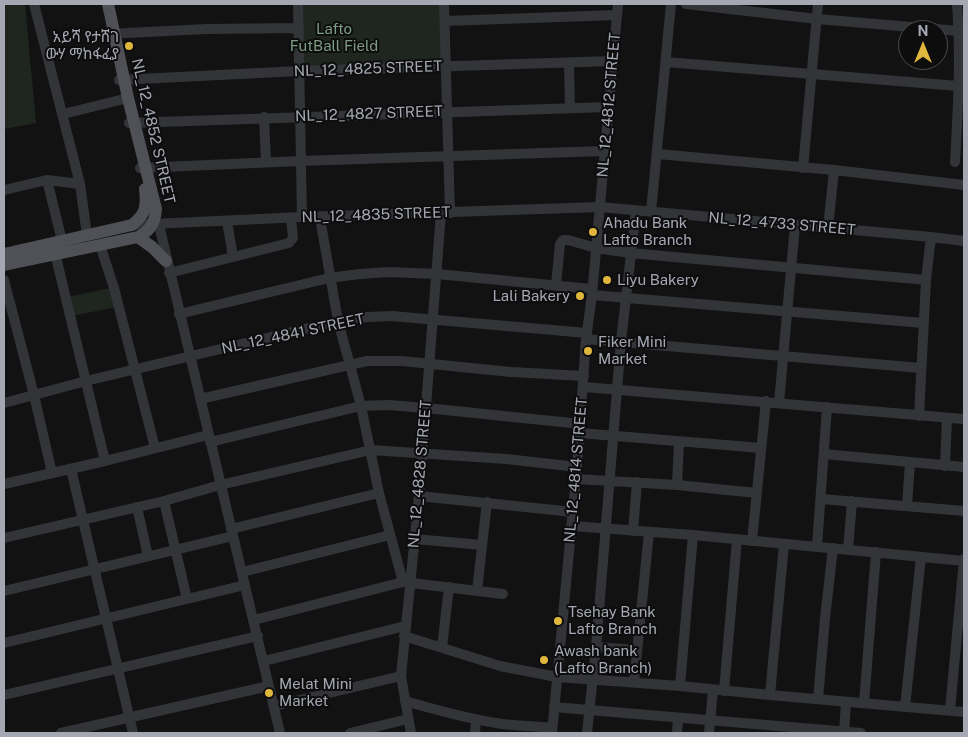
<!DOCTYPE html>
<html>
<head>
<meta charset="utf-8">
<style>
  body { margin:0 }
  #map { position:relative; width:968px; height:737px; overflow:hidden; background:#121213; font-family:"Public Sans",sans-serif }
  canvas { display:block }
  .frame { position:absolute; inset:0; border:5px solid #a5a8b3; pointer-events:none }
  .north { position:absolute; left:898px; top:20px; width:50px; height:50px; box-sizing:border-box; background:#0d0d0e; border:1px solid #4a4b50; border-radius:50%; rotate:0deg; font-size:14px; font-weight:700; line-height:20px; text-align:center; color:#a5a8b3 }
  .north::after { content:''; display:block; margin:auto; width:18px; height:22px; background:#e0b73d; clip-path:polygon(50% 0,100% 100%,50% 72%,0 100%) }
</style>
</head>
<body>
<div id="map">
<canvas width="968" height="737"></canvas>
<div class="frame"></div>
<div class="north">N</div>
</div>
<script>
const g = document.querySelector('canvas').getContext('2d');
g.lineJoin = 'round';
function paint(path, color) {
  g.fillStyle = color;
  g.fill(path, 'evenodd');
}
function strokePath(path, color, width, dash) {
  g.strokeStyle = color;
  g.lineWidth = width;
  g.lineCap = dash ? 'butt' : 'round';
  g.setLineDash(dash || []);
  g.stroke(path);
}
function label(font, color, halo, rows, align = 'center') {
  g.font = font + ' "Public Sans","Noto Sans Ethiopic",sans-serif';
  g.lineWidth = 4;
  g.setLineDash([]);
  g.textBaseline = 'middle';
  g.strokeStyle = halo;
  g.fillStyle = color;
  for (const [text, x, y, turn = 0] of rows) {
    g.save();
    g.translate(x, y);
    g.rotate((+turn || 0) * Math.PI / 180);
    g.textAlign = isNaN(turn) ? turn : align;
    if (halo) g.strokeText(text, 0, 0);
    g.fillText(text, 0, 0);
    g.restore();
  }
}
const green = new Path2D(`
  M4,4H25L36,123L4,129Z
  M300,4H443L446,67L300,73Z
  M116,287L121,306L72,316L67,297Z`);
const minor = new Path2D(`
  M34,4L80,184L87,235
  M298,4L302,217
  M444,4L450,213
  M686,4L817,19L959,31
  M445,21L617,15
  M108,34L207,29L299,28
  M666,62L958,86
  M569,63L570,108
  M119,80L299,71L613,61
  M63,114L128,98
  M264,117L266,162
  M129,123L608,107
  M658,154L834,170L964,185
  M955,162C958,109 961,56 957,4
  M140,168L300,161L604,151
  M803,168L818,4
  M47,180L80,184
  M4,190L47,180L62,241
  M651,212L671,4
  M320,218L338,321L361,406L379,493L403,582L503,594
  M227,221L233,257
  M132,225L302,217L600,207L931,237L964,241
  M159,225L280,733
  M828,228L834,170
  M100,245L114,288L155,448
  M55,253L105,461
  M169,273L289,243L293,238L291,218
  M4,280L34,395L52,473
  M556,285L560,244L563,240H568L596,248L630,253L926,280
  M592,295L924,323
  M179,314L329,278L360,274L389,272L437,274L592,289
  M586,339L921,368
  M584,387L964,419
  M200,399L367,361H402L511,372L584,376
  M4,403L86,381L338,321L368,317L392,316L587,333
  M779,403L795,225
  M919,416L926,280L931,237
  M580,433L761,448
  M210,442L361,406L388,405L426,408L581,424
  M824,454L964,467
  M945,466L947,418
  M71,469L133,733
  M576,479L677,485L757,493
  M4,484L105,461L208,435
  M677,485L679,442
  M419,496L573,512
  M821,499L964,511
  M164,501L187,599
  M907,506L910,462
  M137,507L148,556
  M572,526L693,535L964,561
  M231,529L379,493
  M633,531L637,482
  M4,538L164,501L220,485L371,450L506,459L577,467
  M414,539L482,545
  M752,541L766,401
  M817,546L827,407
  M848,550L852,501
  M242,572L390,535
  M4,591L233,536
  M477,591L487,502
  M254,620L403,582
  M404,636L500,666L557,677L680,686L770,695L964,712
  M4,643L245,585
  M442,647L449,587
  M596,647L637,650
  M264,661L405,626
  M634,682L649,532
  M680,686L693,535
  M724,691L737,539
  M4,695L258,636
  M770,695L784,544
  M818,699L825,618L833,548
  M405,701C436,710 469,719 502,724C519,726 535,726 552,728
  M864,703L876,552
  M274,706L401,676
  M554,707L861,733
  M905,707L921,557
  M950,710L964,559
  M61,733L269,686
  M350,733L408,719
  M411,733L401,676L419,496L441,213
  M475,733L476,719
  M552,733L577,467L586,339L592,295L618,4
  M587,733L596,647L621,341L636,211
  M677,733L678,718
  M709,733L713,690
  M844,733L846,702`);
const major = new Path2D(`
  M138,237L152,247L166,261
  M4,254L132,225C146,214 147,206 145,189
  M4,265L138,237C150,231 155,223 156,209L128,98L108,4`);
const markers = [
  [129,46,5,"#e0b73d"],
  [593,232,5,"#e0b73d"],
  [607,280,5,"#e0b73d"],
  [580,296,5,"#e0b73d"],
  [588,351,5,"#e0b73d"],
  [558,621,5,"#e0b73d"],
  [544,660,5,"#e0b73d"],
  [269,693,5,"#e0b73d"]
];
const parkNames = [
  ["Lafto",334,29],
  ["FutBall Field",334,46]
];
const poiNames = [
  ["አይሻ የታሸገ",119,37,"right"],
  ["ውሃ ማከፋፈያ",119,54,"right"],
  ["Ahadu Bank",603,223],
  ["Lafto Branch",603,240],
  ["Liyu Bakery",617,280],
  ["Lali Bakery",570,296,"right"],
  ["Fiker Mini",598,342],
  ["Market",598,359],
  ["Tsehay Bank",568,612],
  ["Lafto Branch",568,629],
  ["Awash bank",554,651],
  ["(Lafto Branch)",554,668],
  ["Melat Mini",279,684],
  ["Market",279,701]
];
const streetNames = [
  ["NL_12_4825 STREET",368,69,-2],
  ["NL_12_4812 STREET",609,105,-85],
  ["NL_12_4827 STREET",369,114,-2],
  ["NL_12_4852 STREET",153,131,77],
  ["NL_12_4835 STREET",376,215,-2],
  ["NL_12_4733 STREET",782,224,5],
  ["NL_12_4841 STREET",293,334,-12],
  ["NL_12_4814 STREET",576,470,-85],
  ["NL_12_4828 STREET",420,474,-85]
];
paint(green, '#1f2620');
strokePath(minor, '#333438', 10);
strokePath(major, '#505157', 12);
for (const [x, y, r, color] of markers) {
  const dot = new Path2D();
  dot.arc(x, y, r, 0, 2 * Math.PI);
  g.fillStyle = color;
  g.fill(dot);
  strokePath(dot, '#0d0d0e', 2);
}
label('15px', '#7d9c82', '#0d0d0e', parkNames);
label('15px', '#a5a8b3', '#0d0d0e', poiNames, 'left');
label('15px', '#a5a8b3', '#0d0d0e', streetNames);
</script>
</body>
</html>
